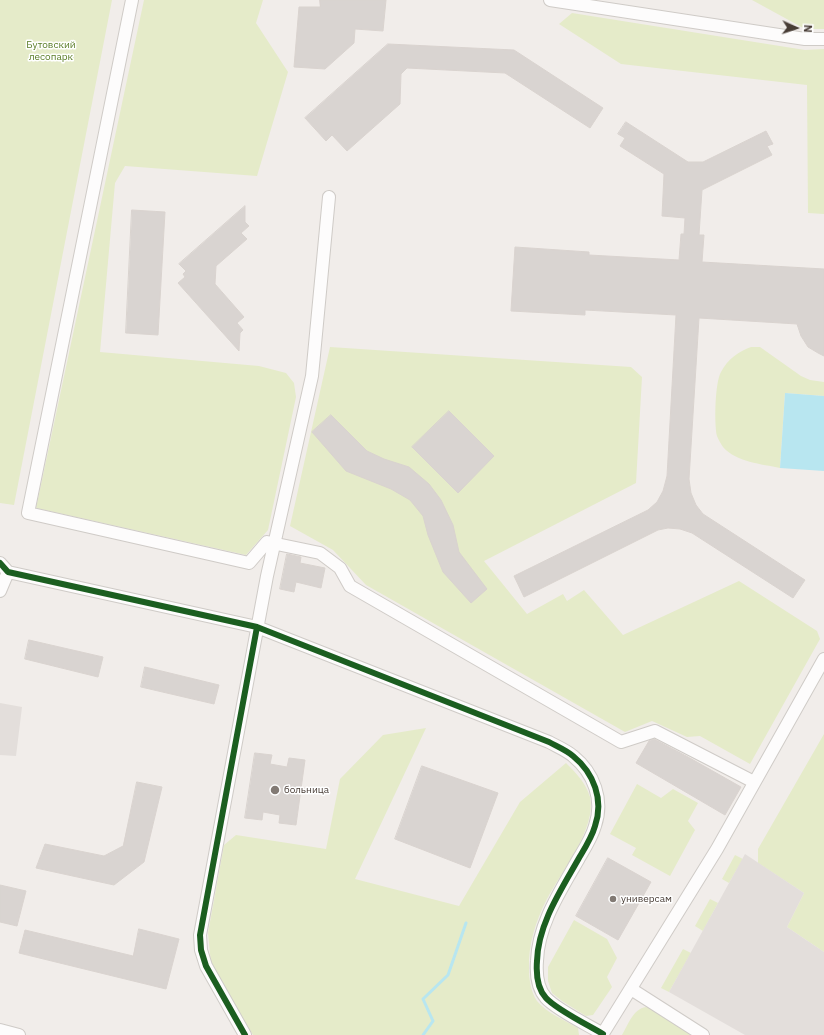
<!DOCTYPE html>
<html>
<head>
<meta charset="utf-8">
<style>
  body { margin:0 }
  #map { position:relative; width:824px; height:1035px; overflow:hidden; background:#f1edea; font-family:"IBM Plex Sans",sans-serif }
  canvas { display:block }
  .north { position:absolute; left:776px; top:8px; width:40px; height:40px; -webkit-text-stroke:3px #fff; paint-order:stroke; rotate:93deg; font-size:11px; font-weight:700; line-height:16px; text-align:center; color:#473c35 }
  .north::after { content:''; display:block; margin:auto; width:14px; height:18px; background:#473c35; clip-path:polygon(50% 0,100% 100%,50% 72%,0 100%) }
</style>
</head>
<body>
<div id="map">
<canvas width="824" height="1035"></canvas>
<div class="north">N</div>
</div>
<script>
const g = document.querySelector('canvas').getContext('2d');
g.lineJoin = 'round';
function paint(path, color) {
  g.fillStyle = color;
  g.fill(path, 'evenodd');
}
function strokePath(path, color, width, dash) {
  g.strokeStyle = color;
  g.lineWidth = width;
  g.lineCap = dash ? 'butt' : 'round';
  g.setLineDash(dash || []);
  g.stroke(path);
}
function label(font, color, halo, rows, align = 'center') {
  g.font = font + ' "IBM Plex Sans",sans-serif';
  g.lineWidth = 3;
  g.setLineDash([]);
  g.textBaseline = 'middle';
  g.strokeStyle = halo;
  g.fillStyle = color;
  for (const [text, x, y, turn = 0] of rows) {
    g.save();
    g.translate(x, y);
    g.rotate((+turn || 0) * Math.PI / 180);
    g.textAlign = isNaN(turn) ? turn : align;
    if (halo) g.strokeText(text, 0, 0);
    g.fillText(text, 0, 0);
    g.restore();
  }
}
const green = new Path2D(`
  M0,0H112L14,505L0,503Z
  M144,0H263L256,23L288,72L257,176L125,166L115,183L100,352L259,366L286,373L294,383L296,397L268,530L246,555L36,508Z
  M752,0H824V29H805Z
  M572,13L805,50L824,49V214L808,213L807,85L621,64L559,24Z
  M330,347L631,367L642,377L636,483L484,561L527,614L563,594L567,601L584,590L623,635L739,581L817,631L820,639L750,764L700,736L687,737L652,721L625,732L366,585L333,550L290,526Z
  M751,347H760L801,376L810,380L824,382V396L785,393L780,468C762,464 736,462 723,447C721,444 718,439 717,436C714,424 715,382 721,372C727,360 739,351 751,347Z
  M426,728L355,879L459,906L520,802L566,763C576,773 586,783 590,797C597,828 561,872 547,899C536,920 528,945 529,969C529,980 531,992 537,1001C547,1013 564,1020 578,1028L579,1035H253L211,964L208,933L224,845L236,835L326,849L340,779L383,735Z
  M824,734V952L787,927L804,893L758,863V849Z
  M637,784L661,798L673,789L698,803L688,821L695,830L670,876L632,855L636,848L610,834Z
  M735,855L743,859L729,883L722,879Z
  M710,899L718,903L703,931L695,926Z
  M574,920L607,939L617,958L607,977L612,987L593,1015L586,1016L562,1001L552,993L548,981V967Z
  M683,949L691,953L669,992L661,988Z
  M646,1007L652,1009L693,1035H622C628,1025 633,1009 646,1007Z`);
const parking = new Path2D(`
  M0,703L22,707L16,756L0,755Z
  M745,854L804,893L787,927L824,952V1035H745L669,992Z`);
const water = new Path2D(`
  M785,393L824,396V471L780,468Z`);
const stream = new Path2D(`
  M423,1035L433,1021L423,999L448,975L466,923`);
const building = new Path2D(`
  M320,0H386L383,31L355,29L354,43L325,69L294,67L299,7H320Z
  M388,44L514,50L603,108L590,128L505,73L407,68L401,74L400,104L347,151L332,135L326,141L305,118Z
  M626,122L688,162H703L766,131L773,144L767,146L772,155L702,190L699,235H704L702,262L824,269V356L818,353L808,347L801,336L797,324L699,318L689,479L691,493L696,505L703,514L805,580L793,598L692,533L680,529L668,528L658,530L524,597L514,576L648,510L657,502L663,491L667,476L676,315L585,310V315L511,311L515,247L589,252V255L679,260L681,234H684L685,218L662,216L664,174L620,146L625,138L618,134Z
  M245,206V222L249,226L241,233L247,239L216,266L215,284L244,317L237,323L243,330L240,333L239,351L178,283L185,277L183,274L186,271L179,264Z
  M132,210L165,212L158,335L126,333Z
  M449,411L494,456L458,493L412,447Z
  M331,415L367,451L384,459L409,467L429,484L441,500L453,525L459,552L487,589L471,603L443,572L428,535L423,516L410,500L391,489L346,471L312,432Z
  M287,554L301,557L300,563L325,568L321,588L296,582L294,592L280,589Z
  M29,640L103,657L98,677L25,659Z
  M145,667L219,685L214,704L141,687Z
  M654,739L688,757L741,787L725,815L636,763L649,741Z
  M255,753L272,755L270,764L287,767L289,758L305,760L296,825L279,823L280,815L263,812L262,820L245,818Z
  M422,766L498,793L470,868L395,839Z
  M137,782L162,787L144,862L114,885L36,868L45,844L104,856L123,846Z
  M608,858L651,882L618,940L576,916Z
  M0,885L26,891L17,926L0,922Z
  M139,929L179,939L166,989L19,953L25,930L133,956Z`);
const minor = new Path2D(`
  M132,0L28,513L249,563L267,542L320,553L340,568L350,586L621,742L655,731L754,782
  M550,0L805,39H824
  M0,563L8,572L257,627L549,742C556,746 566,750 573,756C594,773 604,800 595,826C592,837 585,848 579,858C561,890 538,924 537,961C536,974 537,988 546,998C557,1010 588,1025 603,1034
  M0,591L8,572
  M631,989L703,1035
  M0,1030L19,1035
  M245,1035L206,966L201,950L200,935L267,576L312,376L329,197
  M602,1035L717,849L824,659`);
const cycleway = new Path2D(`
  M0,563L8,572L257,627L549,742C556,746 566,750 573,756C594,773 604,800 595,826C592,837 585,848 579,858C561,890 538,924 537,961C536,974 537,988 546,998C557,1010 588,1025 603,1034
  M245,1035L206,966L201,950L200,935L257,627`);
const markers = [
  [275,790,5,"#827a74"],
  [613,899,4,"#827a74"]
];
const parkNames = [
  ["Бутовский",51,45],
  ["лесопарк",51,57]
];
const poiNames = [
  ["больница",284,790],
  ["универсам",621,899]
];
paint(green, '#e5ebc9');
paint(parking, '#e3dedb');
paint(water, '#b8e6f0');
strokePath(stream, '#b8e6f0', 3);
paint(building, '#d9d4d1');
strokePath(building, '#d9d3cf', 1);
strokePath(minor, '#cfcbc7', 14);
strokePath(minor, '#fdfcfc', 12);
strokePath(cycleway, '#1b5e20', 6);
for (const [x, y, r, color] of markers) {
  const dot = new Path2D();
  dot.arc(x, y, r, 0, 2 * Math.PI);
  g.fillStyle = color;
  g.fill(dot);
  strokePath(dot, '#fff', 1.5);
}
label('10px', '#597c26', '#fff', parkNames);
label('10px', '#473c35', '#fff', poiNames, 'left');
</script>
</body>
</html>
